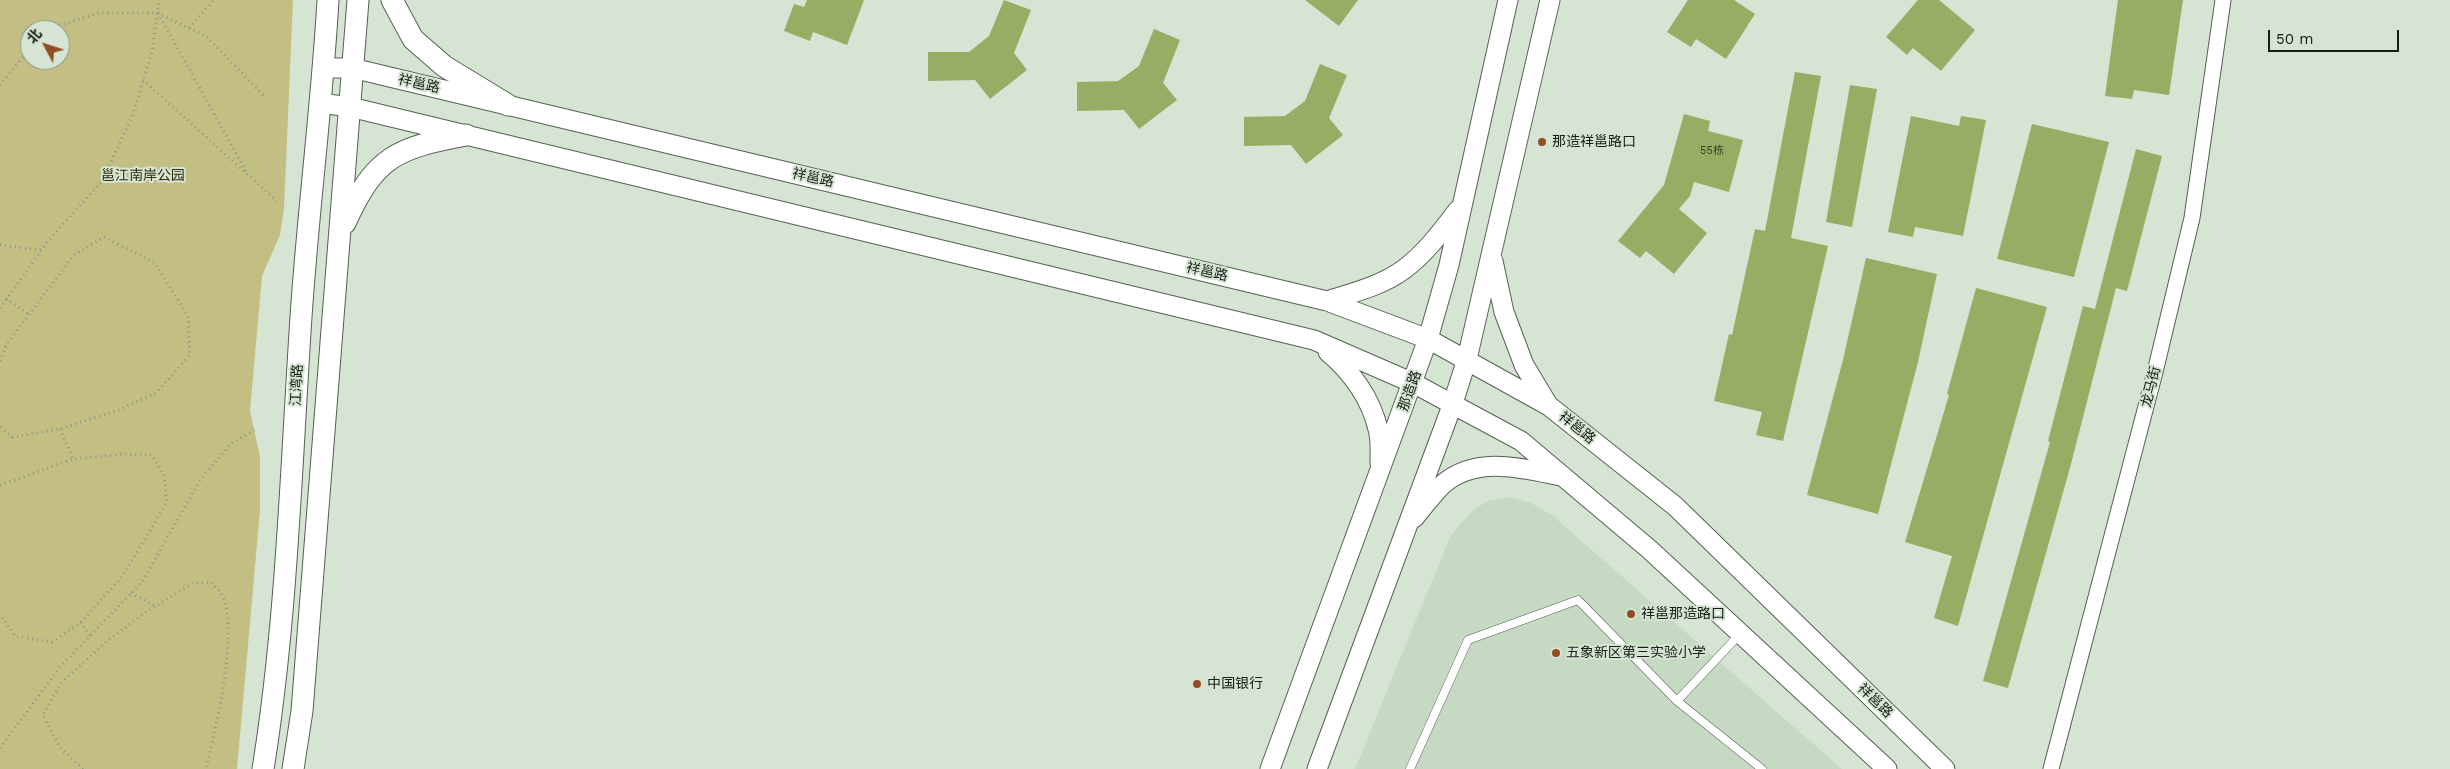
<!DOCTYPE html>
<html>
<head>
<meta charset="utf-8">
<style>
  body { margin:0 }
  #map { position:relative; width:2450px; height:769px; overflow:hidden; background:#d5e4d3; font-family:"Work Sans","Noto Sans SC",sans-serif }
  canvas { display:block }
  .north { position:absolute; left:20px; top:20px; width:50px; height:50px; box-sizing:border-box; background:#d5e4d3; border:1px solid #899487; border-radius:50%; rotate:310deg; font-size:14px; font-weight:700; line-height:20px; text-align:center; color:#171c16 }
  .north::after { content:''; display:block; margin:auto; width:18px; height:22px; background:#934d25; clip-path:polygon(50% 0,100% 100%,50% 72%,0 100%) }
  .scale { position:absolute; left:2268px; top:30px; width:131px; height:22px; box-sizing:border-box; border:2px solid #171c16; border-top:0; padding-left:6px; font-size:15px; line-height:18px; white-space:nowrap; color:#171c16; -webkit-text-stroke:4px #d5e4d3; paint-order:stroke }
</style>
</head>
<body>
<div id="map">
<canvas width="2450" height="769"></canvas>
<div class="north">北</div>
<div class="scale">50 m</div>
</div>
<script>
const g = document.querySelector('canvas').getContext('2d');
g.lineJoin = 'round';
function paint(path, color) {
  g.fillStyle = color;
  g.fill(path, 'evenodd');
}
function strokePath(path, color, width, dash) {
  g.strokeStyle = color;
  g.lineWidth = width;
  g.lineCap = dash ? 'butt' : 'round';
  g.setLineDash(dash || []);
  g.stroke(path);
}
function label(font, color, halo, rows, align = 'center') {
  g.font = font + ' "Work Sans","Noto Sans SC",sans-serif';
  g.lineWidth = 4;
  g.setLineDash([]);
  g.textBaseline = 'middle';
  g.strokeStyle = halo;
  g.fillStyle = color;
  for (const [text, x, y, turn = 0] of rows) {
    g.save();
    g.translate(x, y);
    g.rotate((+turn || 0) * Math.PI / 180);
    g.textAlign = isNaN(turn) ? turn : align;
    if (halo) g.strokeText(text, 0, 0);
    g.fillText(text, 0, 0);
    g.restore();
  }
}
const built = new Path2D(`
  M1510,497L1531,503L1553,516L1842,769H1355L1450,537L1470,513L1487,501Z`);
const green = new Path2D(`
  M0,0H293L284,208L280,235L262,276L250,411L260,457V510L237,769H0ZM30,30H60V60H30Z`);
const building = new Path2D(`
  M807,0H864L847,45L813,32L810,41L784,31L794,4L804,7Z
  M1004,0L1031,10L1014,53L1027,70L990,99L975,80L928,81V52H969L989,36Z
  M1305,0H1358L1339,26Z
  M1688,0H1734L1755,14L1726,59L1696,39L1691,47L1667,32Z
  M1918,0H1939L1975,30L1941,71L1913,48L1907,55L1886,37Z
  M2118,0H2183L2169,95L2134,90L2132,99L2105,96Z
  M1154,29L1180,40L1163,83L1177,100L1139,129L1124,110L1077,111V82L1118,81L1139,66Z
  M1320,64L1347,75L1329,118L1343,135L1306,164L1291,145L1244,146V117L1285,116L1305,101Z
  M1795,72L1821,76L1791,238L1828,246L1783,441L1756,435L1762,412L1714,401L1729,334L1732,335L1755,229L1765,231Z
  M1850,85L1877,89L1852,227L1826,222Z
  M1684,114L1710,121L1708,131L1743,140L1729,192L1694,182L1690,196L1679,209L1707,233L1674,274L1646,251L1640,258L1618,241L1664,185Z
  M1911,116L1959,126L1961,116L1986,120L1963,236L1915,227L1913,237L1888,232Z
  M2032,124L2109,142L2074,277L1997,259Z
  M2136,149L2162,156L2127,291L2116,288L2071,464L2008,688L1983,681L2050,442L2048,441L2083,306L2095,309Z
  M1866,258L1937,274L1918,362L1878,514L1807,495L1843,360Z
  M1976,288L2047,307L1958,626L1934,618L1952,556L1905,542L1949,395L1947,394Z`);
const path = new Path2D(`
  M158,13L248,175
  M189,28L214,0
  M45,30L98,13H157L206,36L265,97
  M143,80L277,201
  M0,85L30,48
  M0,245L41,250
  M6,299L28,314
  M0,308L48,241L103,180L133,114L152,51L159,0
  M0,361L6,345L74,255L104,237L155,263L188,316L190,355L156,393L118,410L60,429L12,437L0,426
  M60,429L73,459
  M0,485L73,459L125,454L152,455L164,475L167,502L122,577L80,623L52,642L15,636L0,614
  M131,593L155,606
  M80,623L91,636
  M0,748L60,667L142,582L200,480L231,444L254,430
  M83,769L60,748L43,715L61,683L107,641L146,612L193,583L211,582C214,586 221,591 223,597C239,632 215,731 206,769`);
const service = new Path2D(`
  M1677,701L1762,769
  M1410,769L1468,640L1578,600L1677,701L1740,634`);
const minor = new Path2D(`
  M2051,769L2155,372L2192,218L2223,0`);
const tertiary = new Path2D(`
  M323,68H352L1327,301L1428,339L1549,406L1675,506L1945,769
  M320,103L350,107L1314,340L1413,383L1521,441L1649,549L1887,769
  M1493,261L1504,312L1524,365L1548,405
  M1327,301C1352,293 1381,286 1403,270C1425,254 1442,231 1458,210
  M1328,352C1352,372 1371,399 1378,429C1381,439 1380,452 1380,463
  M1414,518C1423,507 1432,495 1442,485C1475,455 1522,468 1561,476
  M1270,769L1428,339L1449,265L1508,0
  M1317,769L1453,403L1467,359L1550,0`);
const secondary = new Path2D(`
  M392,0L413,39L444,66L508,105
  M345,223C375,156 397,148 466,135
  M263,769C287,620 291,468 301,317C308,211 322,106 328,0
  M293,769L302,711L358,0`);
const markers = [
  [1542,142,5,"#934d25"],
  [1631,614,5,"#934d25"],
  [1556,653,5,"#934d25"],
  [1197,684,5,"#934d25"]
];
const numberNames = [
  ["55栋",1712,151]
];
const streetNames = [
  ["祥邕路",419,84,13],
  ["祥邕路",813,178,13],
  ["祥邕路",1207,272,13],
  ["江湾路",297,385,-87],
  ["龙马街",2151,387,-76],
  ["那造路",1410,391,-70],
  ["祥邕路",1577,428,39],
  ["祥邕路",1875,701,44]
];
const poiNames = [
  ["那造祥邕路口",1552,142],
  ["祥邕那造路口",1641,614],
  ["五象新区第三实验小学",1566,653],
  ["中国银行",1207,684]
];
const parkNames = [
  ["邕江南岸公园",143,176]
];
paint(built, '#c6dac3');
paint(green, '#c3bf82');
paint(building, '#96ae64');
strokePath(service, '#556253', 9);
strokePath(minor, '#556253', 17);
strokePath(tertiary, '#556253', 21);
strokePath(secondary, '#556253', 23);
strokePath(path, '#8b978a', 3, [1, 4]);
strokePath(service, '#fff', 8);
strokePath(minor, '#fff', 15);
strokePath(tertiary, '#fff', 19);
strokePath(secondary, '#fff', 21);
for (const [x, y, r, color] of markers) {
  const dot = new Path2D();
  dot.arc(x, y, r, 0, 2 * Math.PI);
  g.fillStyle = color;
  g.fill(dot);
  strokePath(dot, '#d5e4d3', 2);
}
label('11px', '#37402a', null, numberNames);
label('14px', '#171c16', '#d5e4d3', streetNames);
label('14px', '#171c16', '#d5e4d3', poiNames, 'left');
label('14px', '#312e0a', '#d5e4d3', parkNames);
</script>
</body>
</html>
